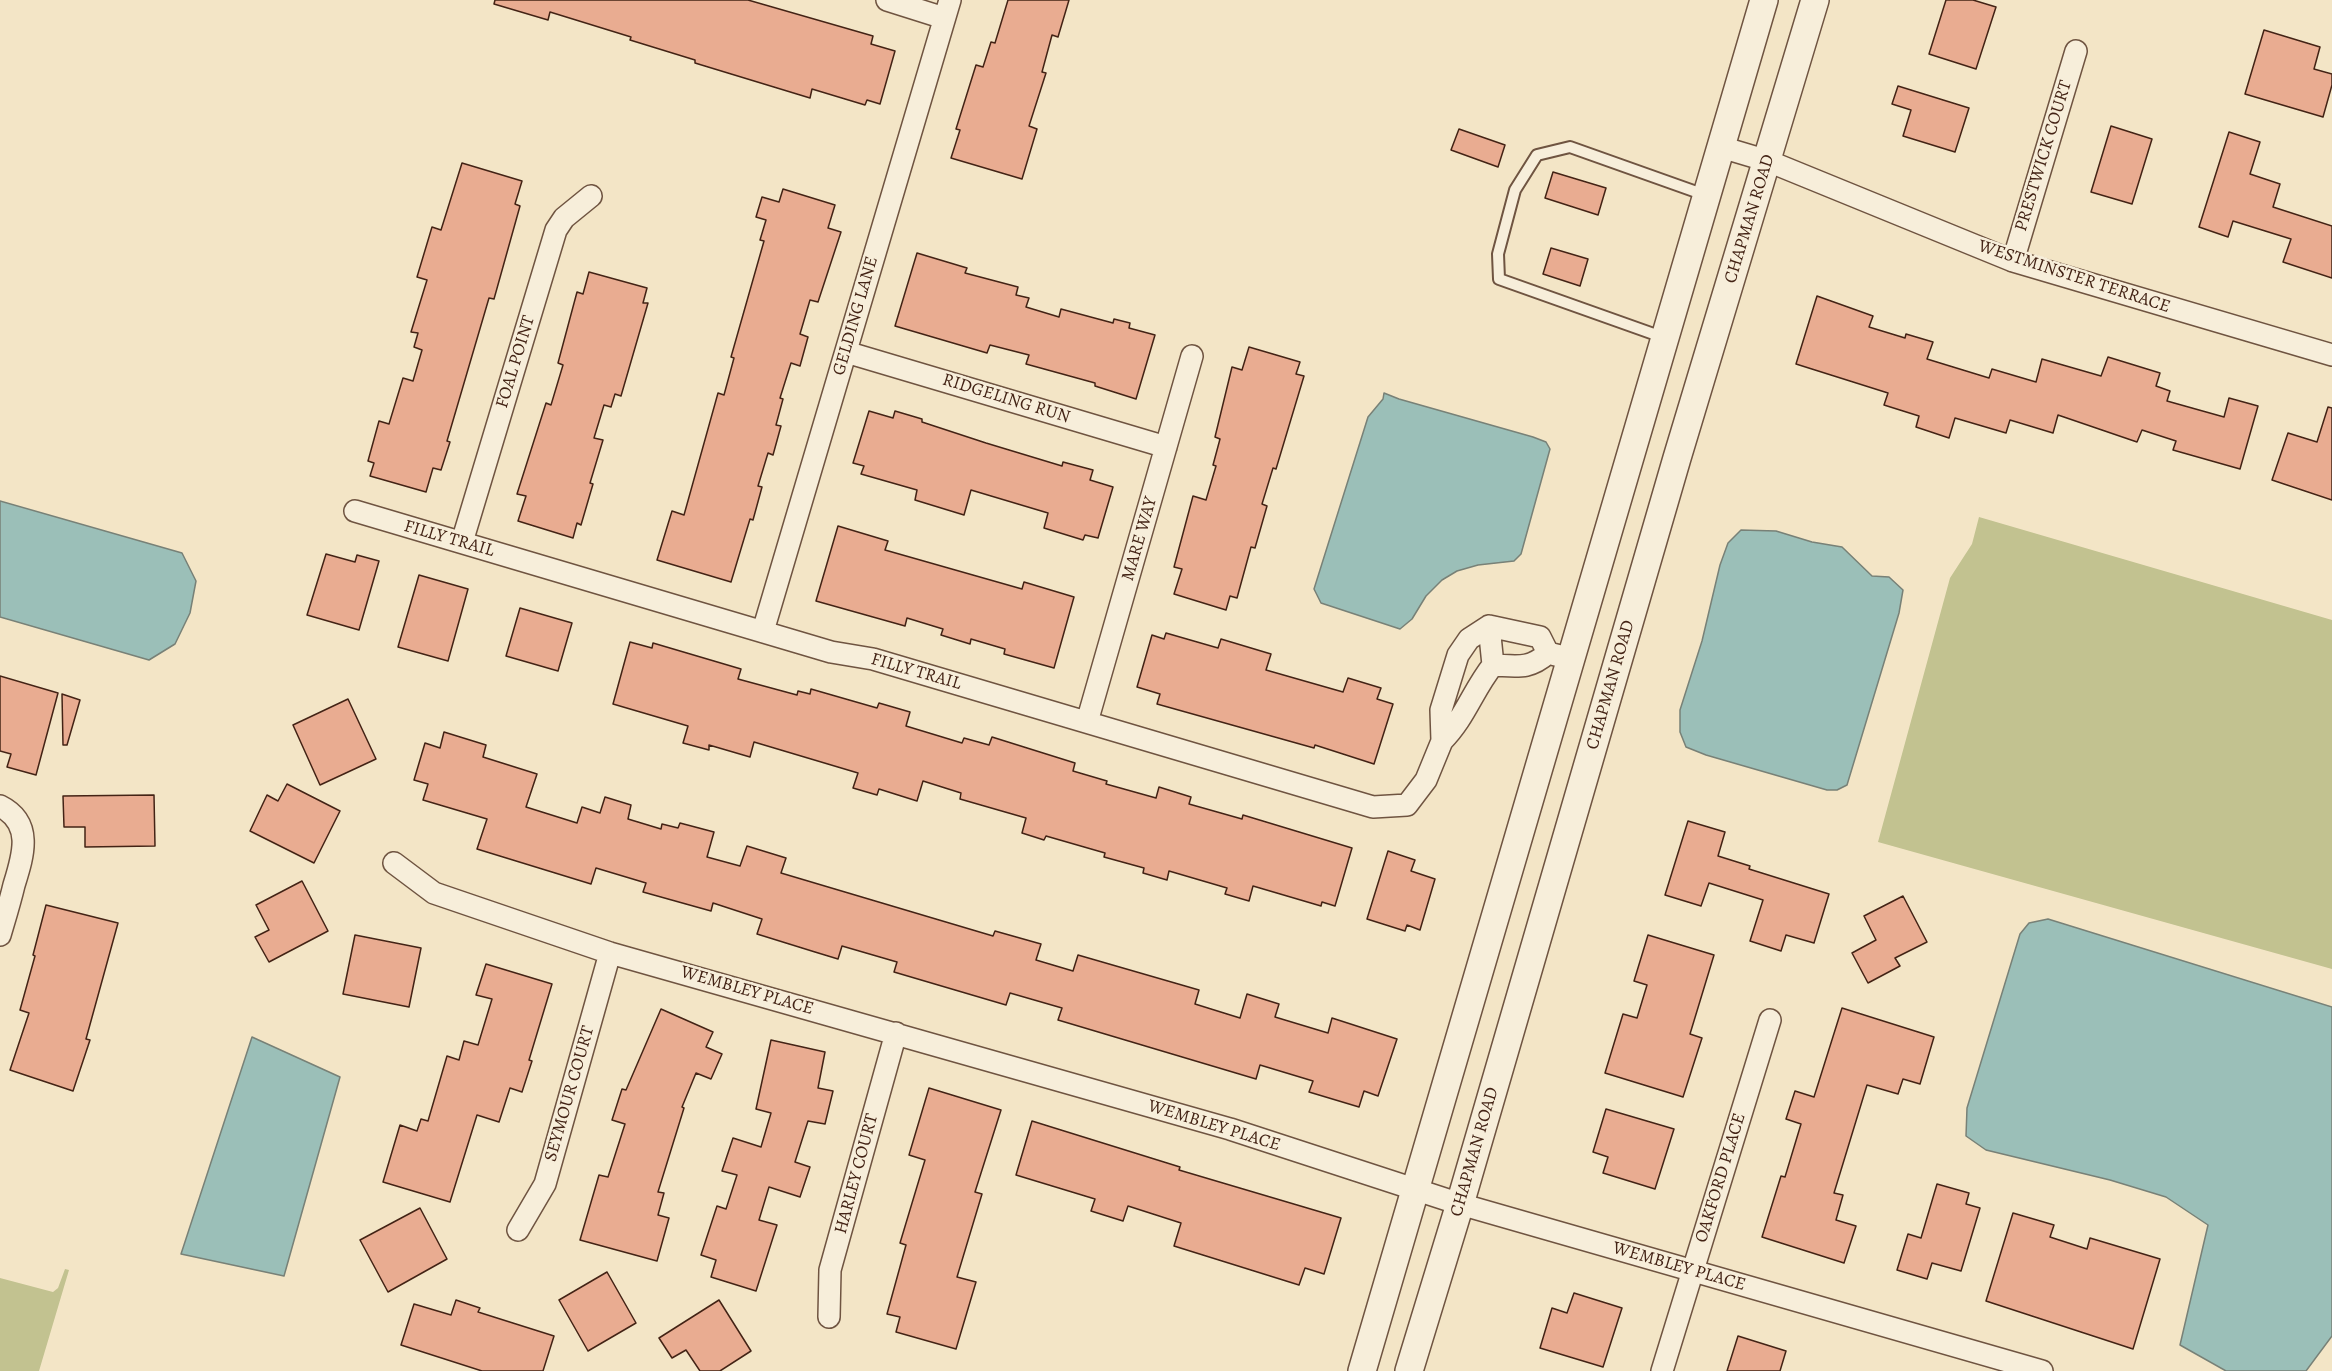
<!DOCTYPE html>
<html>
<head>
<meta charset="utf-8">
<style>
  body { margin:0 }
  canvas { display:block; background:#f3e5c6 }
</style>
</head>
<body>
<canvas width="2332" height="1371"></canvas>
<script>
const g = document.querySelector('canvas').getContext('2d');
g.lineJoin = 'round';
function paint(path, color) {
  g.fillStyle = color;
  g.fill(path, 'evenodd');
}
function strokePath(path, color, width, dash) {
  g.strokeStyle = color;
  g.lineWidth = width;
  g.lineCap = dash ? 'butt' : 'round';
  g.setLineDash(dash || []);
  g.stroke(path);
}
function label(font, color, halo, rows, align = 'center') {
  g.font = font + ' Alegreya,serif';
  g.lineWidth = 5;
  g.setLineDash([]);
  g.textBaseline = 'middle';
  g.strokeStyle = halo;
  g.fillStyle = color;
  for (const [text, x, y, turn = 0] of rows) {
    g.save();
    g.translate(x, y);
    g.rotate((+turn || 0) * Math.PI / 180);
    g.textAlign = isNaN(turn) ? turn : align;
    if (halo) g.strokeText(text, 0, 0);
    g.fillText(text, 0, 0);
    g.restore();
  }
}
const green = new Path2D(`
  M1979,517L2332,620V969L1878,842L1950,578L1972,544Z
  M65,1269L69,1270L39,1371H0V1278L53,1292L58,1288Z`);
const water = new Path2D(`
  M1384,393L1399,399L1533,437L1546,442L1550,449L1521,554L1514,561L1478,565L1457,571L1442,580L1426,596L1412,619L1400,629L1321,603L1314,589L1368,417L1383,399Z
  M0,501L182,553L196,581L190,613L175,644L149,660L0,617Z
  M1741,530L1776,531L1812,542L1842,547L1872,576L1889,577L1903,590L1899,613L1847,785L1837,790H1827L1706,755L1686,747L1680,732V710L1702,641L1720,565L1728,543Z
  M2048,919L2332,1007V1336L2306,1371H2226L2180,1345L2208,1225L2166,1197L2110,1180L1986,1150L1966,1136L1967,1108L2020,934L2029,923Z
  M252,1037L340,1077L284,1276L181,1254Z`);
const building = new Path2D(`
  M495,0H748L873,36L871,44L895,51L880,104L867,100L865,105L812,89L810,98L695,63V60L630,40L631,37L550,12L548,20L494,4Z
  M1008,0H1069L1058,37L1052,35L1042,72L1046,73L1029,126L1037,129L1022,179L951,158L960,130L956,129L976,65L983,67L991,42L995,43Z
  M1946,0H1973L1996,7L1976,69L1929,54Z
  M2264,30L2320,47L2314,69L2332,74V85L2323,117L2245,94Z
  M1898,86L1969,108L1955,152L1903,136L1911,110L1892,104Z
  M2111,126L2152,139L2132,204L2091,192Z
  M1459,129L1505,145L1498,167L1451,150Z
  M2229,132L2260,142L2250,174L2280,184L2273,207L2332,226V278L2283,262L2291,239L2233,221L2228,237L2199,227Z
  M462,163L522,181L515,204L520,206L494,299L489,298L447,441L450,442L441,470L433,468L426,492L370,476L374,463L368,461L379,421L389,424L403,378L413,381L422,350L414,347L418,333L411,332L427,280L417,277L432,227L441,230Z
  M1553,172L1606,188L1598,215L1545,198Z
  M783,189L835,205L828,228L841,232L818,302L810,300L800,334L808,337L800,366L791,363L780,398L783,399L776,425L781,426L773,455L768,453L758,486L762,487L753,520L750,519L731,582L657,560L672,511L684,515L718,393L724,395L734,358L731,357L764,241L760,240L766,220L756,217L762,197L779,202Z
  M1551,248L1588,259L1580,286L1543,274Z
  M917,253L967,268L965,273L1018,287L1016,295L1029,298L1026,307L1059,317L1061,309L1113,323L1114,319L1130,323L1129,328L1155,335L1136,399L1095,386V383L1026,364L1029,355L990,345L987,353L895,326Z
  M589,272L647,288L643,303H648L621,396L615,394L611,407L604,405L594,438L603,440L590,483L593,484L581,525L577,523L573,538L518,521L526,496L517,494L546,403L551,405L563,365L558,363L577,292L583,294Z
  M1817,296L1873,316L1869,327L1905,338L1906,334L1933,342L1927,359L1989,378L1992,369L2036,382L2042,359L2101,376L2108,357L2160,373L2156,386L2170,391L2167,401L2224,417L2229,398L2258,406L2240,469L2173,450L2176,441L2142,430L2137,442L2058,415L2053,433L2010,420L2006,433L1955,418L1949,438L1916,427L1919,416L1884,405L1888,393L1796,364Z
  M1249,347L1300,362L1296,374L1304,376L1276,469L1273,468L1262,504L1267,506L1255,548L1251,547L1237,598L1230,596L1226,610L1174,594L1182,569L1174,567L1193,496L1206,500L1216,466L1213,465L1220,439L1215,437L1232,367L1242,370Z
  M2328,407L2332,408V500L2272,480L2288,433L2317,442Z
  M869,411L893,418L895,411L922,419V422L986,443L1062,466L1063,462L1093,470L1090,480L1113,487L1098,538L1085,535L1083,540L1044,528L1048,513L971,490L964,515L915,500L917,490L861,474L864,466L853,463Z
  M838,526L888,541L885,550L1022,589L1024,582L1074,597L1054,668L1004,654L1005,649L971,639L970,644L941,635L943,629L907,618L905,626L816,601Z
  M326,554L355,562L357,555L379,561L359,630L307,615Z
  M419,575L468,589L448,661L398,647Z
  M520,608L572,623L558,671L506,656Z
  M1166,633L1218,648L1221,639L1271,654L1266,670L1343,692L1348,678L1381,688L1377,699L1393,704L1374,764L1315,745L1314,748L1157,704L1160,694L1137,687L1152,635L1164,639Z
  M630,642L652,648L653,643L741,669L738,679L797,695L798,691L810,694L811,689L877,708L879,703L910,712L906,726L962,743L964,738L989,745L992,737L1075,763L1073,771L1107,781L1106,784L1156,798L1159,787L1191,797L1189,804L1242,819L1243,815L1352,848L1335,906L1322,902L1321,906L1253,886L1249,901L1225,894L1227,888L1169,871L1167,880L1143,873L1144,868L1104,857L1105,853L1046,836L1044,840L1022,833L1026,818L960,799L961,793L923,781L917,801L879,789L877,795L853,788L858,773L754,742L750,757L709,745V750L683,743L688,726L613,704Z
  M0,676L58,693L36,775L7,767L11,754L0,751Z
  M62,694L80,700L67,745H63Z
  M348,699L376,759L320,785L293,725Z
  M444,732L486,745L483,757L537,774L526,807L577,823L582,807L600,813L605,797L631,805L628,819L661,829L662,824L678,828L680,823L714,832L707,857L740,866L747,846L786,858L781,873L993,936L995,931L1041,944L1036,960L1073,971L1078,955L1199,990L1195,1004L1240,1018L1247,994L1279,1004L1275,1017L1328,1033L1332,1018L1397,1039L1378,1096L1364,1091L1359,1107L1309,1092L1313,1081L1260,1065L1256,1079L1058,1020L1062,1008L1010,993L1006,1005L894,972L897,962L842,946L838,959L815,952L757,934L762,919L713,903L711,911L643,892L646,883L596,868L591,884L477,849L487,819L423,800L428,784L414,780L425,743L440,748Z
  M287,784L340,811L314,863L250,831L267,795L278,801Z
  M154,795L155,846L85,847V827H64L63,796Z
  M1688,821L1725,832L1718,856L1750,866L1749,869L1829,894L1814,943L1786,935L1781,951L1750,941L1763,900L1709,883L1701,906L1665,895Z
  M1388,851L1415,860L1411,871L1435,879L1420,930L1407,925L1405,931L1367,919Z
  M302,881L328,931L269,962L255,937L269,930L256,905Z
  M1903,896L1927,942L1895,958L1900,966L1868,983L1852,953L1876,940L1864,916Z
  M46,905L118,923L86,1039L90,1040L73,1091L10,1070L29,1013L20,1010L35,956L33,955Z
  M355,935L421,948L409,1007L343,994Z
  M1648,935L1714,955L1690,1034L1702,1038L1683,1097L1605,1073L1623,1014L1637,1018L1647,985L1634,981Z
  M486,964L552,984L529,1060L532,1061L522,1092L510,1088L499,1122L477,1115L450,1202L383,1182L400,1125L417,1131L421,1119L428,1121L447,1056L459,1060L464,1041L478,1045L492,999L476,995Z
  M1842,1008L1934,1037L1920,1084L1903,1079L1898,1094L1867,1085L1834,1193L1843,1195L1836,1220L1856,1226L1844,1263L1762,1237L1781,1176L1785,1177L1801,1124L1786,1119L1795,1091L1814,1097Z
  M661,1009L713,1032L706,1047L722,1054L711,1079L696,1073L682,1107L684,1108L658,1192L664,1193L658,1215L669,1218L657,1261L580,1240L599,1175L608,1177L625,1124L612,1120L622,1089L626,1090Z
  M771,1040L825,1052L818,1088L833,1091L825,1124L808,1121L795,1162L810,1167L800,1197L769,1187L759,1220L777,1225L756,1291L711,1277L716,1260L701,1255L717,1206L726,1209L737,1175L722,1171L733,1138L761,1147L771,1113L756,1109Z
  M929,1088L1001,1110L975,1192L982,1194L957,1277L976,1282L956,1349L896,1332L900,1317L887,1314L906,1245L900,1243L925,1160L909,1155Z
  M1606,1109L1674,1129L1655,1189L1603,1173L1608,1157L1593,1152Z
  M1032,1121L1180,1167L1179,1170L1341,1218L1324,1274L1305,1268L1299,1285L1174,1246L1181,1223L1128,1206L1123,1221L1091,1211L1095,1199L1016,1175Z
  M1937,1184L1969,1193L1966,1204L1980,1208L1961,1271L1932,1263L1927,1279L1897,1270L1908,1234L1921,1238Z
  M420,1208L447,1259L388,1292L360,1240Z
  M2013,1213L2054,1225L2050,1237L2087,1249L2090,1238L2160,1259L2133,1349L1986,1301Z
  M607,1272L636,1323L588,1351L559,1300Z
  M1574,1293L1622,1308L1603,1367L1540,1348L1552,1308L1567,1313Z
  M456,1300L480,1308L478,1312L554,1336L543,1371H482L401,1345L414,1304L451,1315Z
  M719,1300L751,1351L720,1371H700L686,1350L672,1358L659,1338Z
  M1738,1336L1786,1351L1780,1371H1727Z`);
const service = new Path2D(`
  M1665,338L1499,279L1498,254L1515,190L1537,155L1570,147L1705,195`);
const minor = new Path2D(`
  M887,0L944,18
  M1721,147L1768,161L2013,261L2332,355
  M2013,261L2076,51
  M846,352L1166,447
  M355,511L831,652L873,659L1373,807L1407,805L1426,780L1442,741L1441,710L1458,655L1469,639L1489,626L1540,637L1548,653L1572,659
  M462,542L556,230L564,218L591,196
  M1489,626L1493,665
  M763,631L950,0
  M1087,722L1192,356
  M1442,741C1465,718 1473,690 1493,665C1517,666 1529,670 1548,653
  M0,806C34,823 23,856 14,885C10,902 5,918 0,935
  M394,863L434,893L610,953L1230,1129L1460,1204L2042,1371
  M518,1230L545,1184L610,953
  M829,1317L830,1270L896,1033
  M1662,1371L1770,1020`);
const tertiary = new Path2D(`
  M1362,1371L1764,0
  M1409,1371L1460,1204L1677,458L1815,0`);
const streetNames = [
  ["PRESTWICK COURT",2044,156,-73],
  ["CHAPMAN ROAD",1750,219,-73],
  ["WESTMINSTER TERRACE",2074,277,18],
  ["GELDING LANE",856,316,-74],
  ["FOAL POINT",516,362,-73],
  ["RIDGELING RUN",1006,399,17],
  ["FILLY TRAIL",449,539,16],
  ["MARE WAY",1140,539,-74],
  ["FILLY TRAIL",916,672,16],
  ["CHAPMAN ROAD",1611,685,-74],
  ["WEMBLEY PLACE",747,991,16],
  ["SEYMOUR COURT",570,1094,-74],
  ["WEMBLEY PLACE",1214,1126,17],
  ["CHAPMAN ROAD",1475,1152,-74],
  ["HARLEY COURT",857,1174,-75],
  ["OAKFORD PLACE",1721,1178,-73],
  ["WEMBLEY PLACE",1679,1267,16]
];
paint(green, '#c2c290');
paint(water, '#9bbfb8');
strokePath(water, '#788177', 1.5);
paint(building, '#e9ac91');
strokePath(building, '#432315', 1.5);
strokePath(service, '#6f5441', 14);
strokePath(minor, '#6f5441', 24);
strokePath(tertiary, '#6f5441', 30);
strokePath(service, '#f7eeda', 10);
strokePath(minor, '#f7eeda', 21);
strokePath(tertiary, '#f7eeda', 27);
label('18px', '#432315', '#f7eeda', streetNames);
</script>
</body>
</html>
